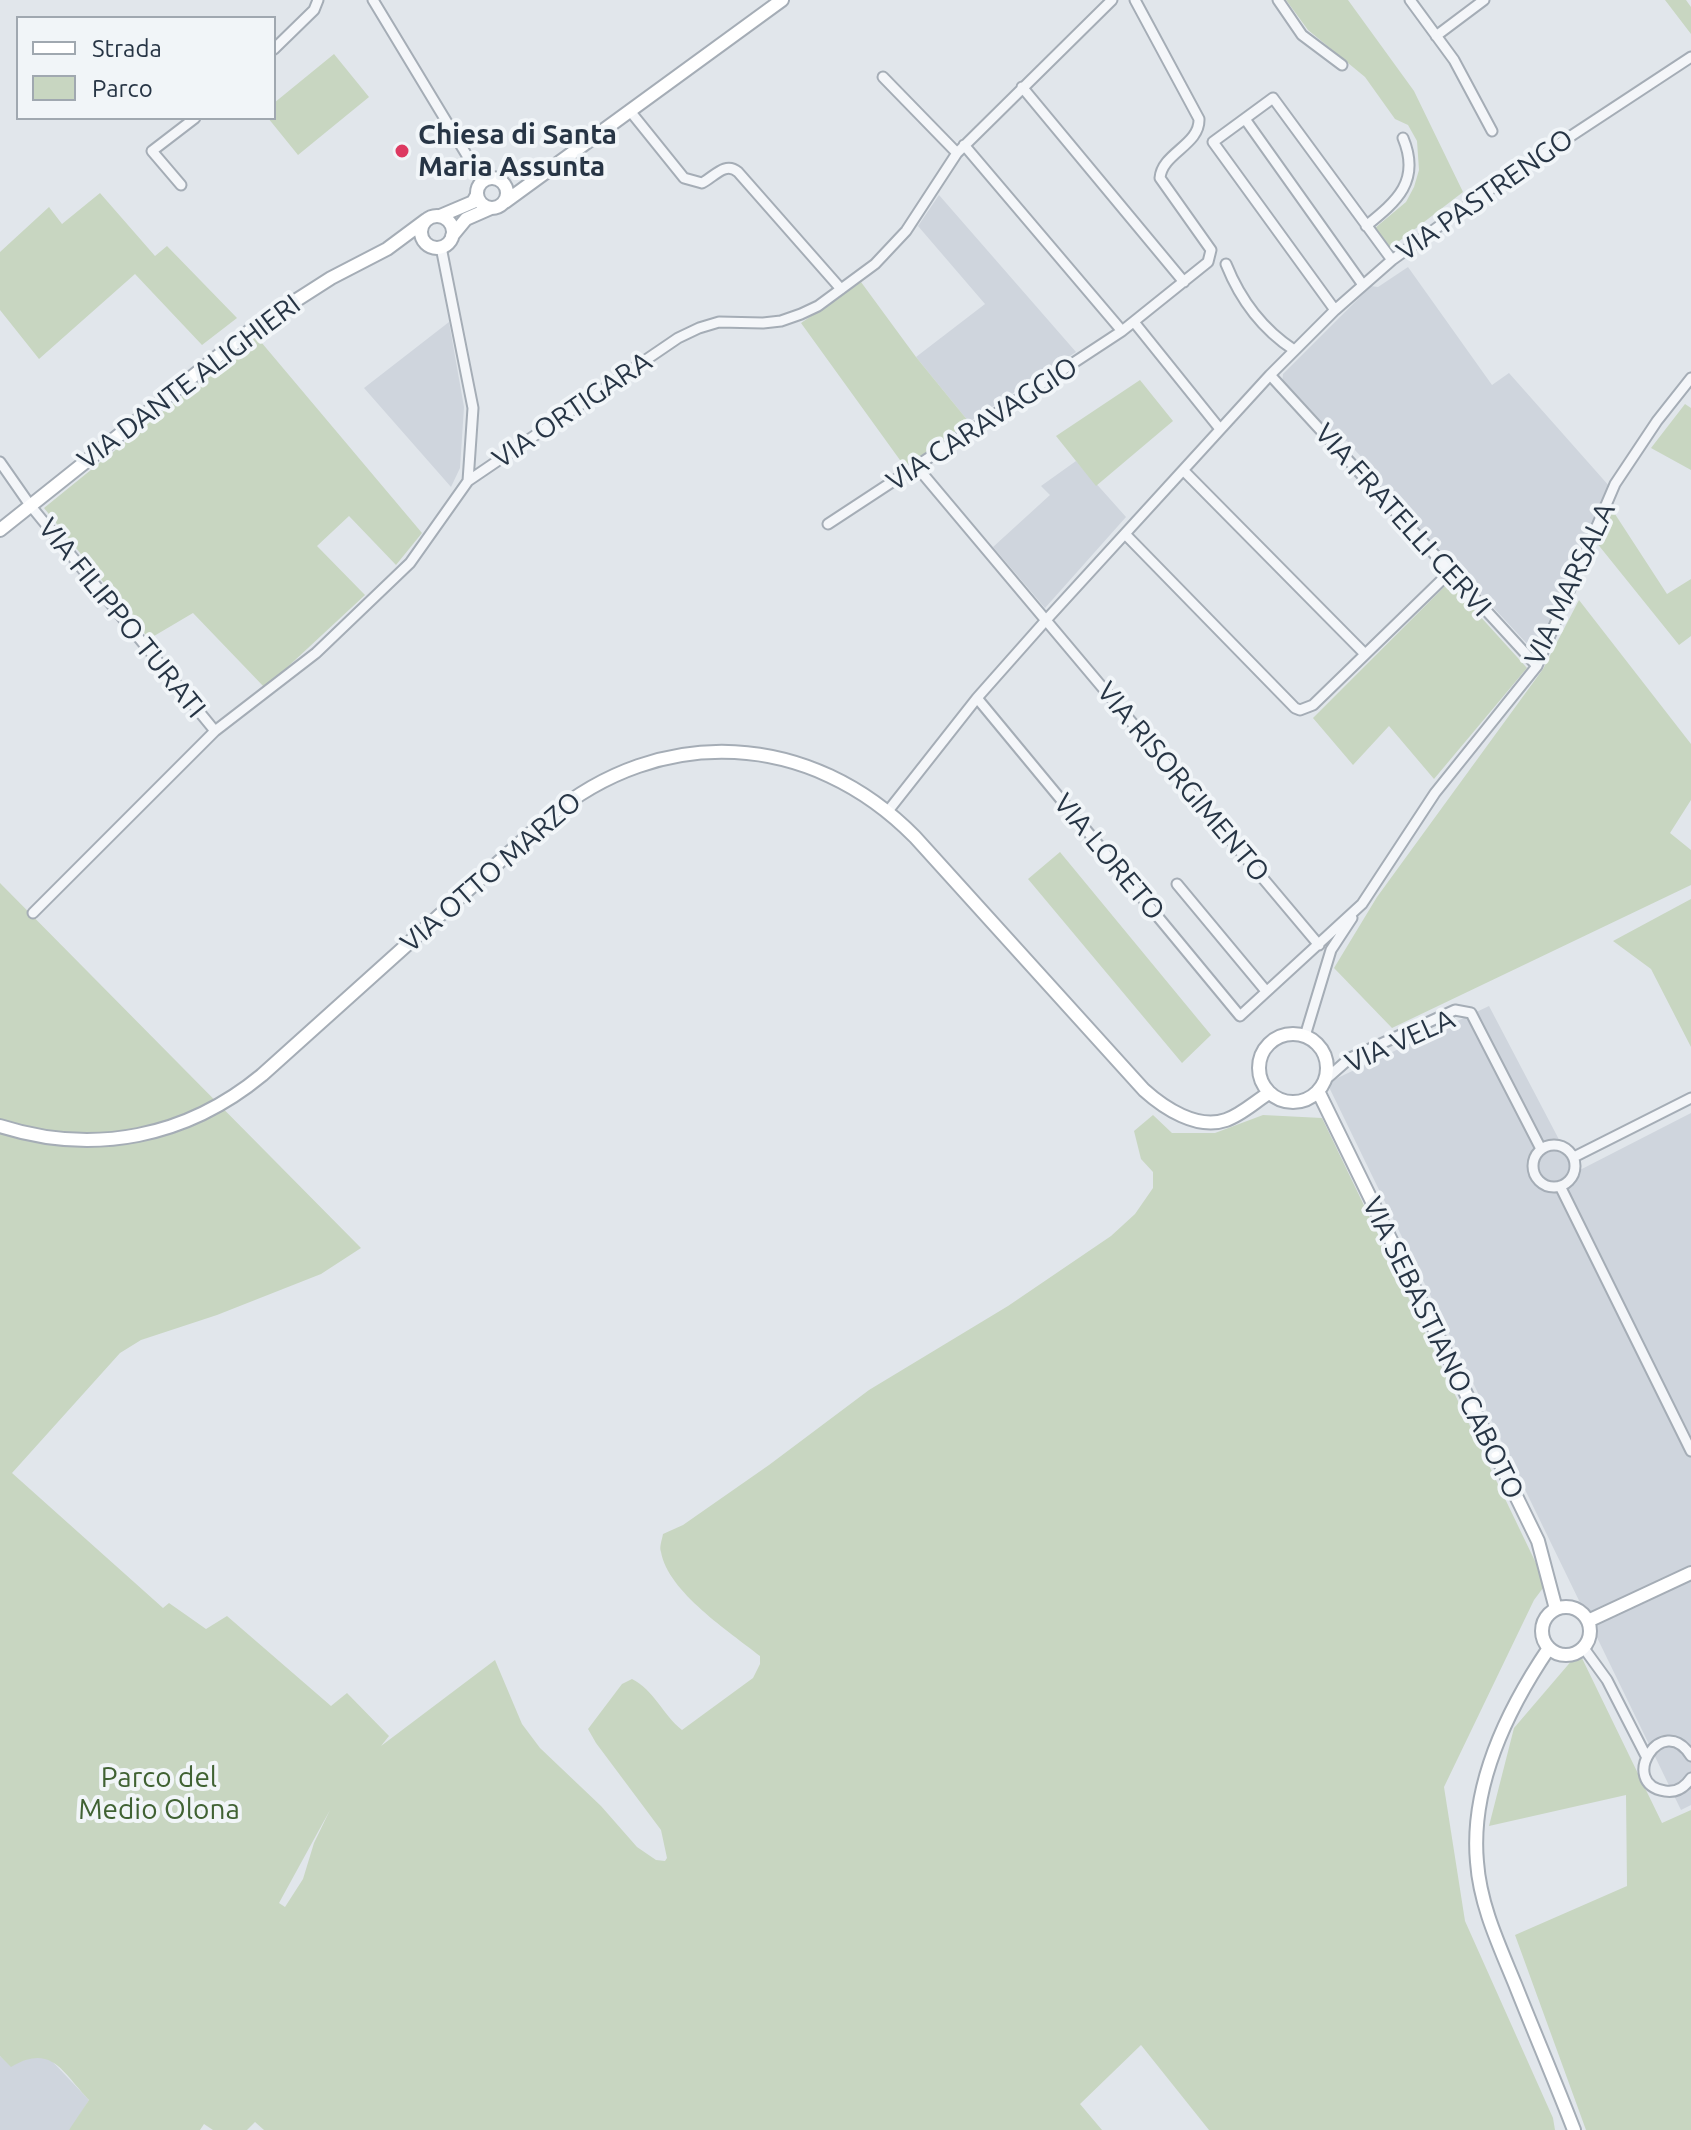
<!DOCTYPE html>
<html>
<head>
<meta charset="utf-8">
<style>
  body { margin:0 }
  #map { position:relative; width:1691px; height:2130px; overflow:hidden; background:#e1e6eb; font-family:Ubuntu,sans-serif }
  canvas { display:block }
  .legend { position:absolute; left:16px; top:16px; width:260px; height:104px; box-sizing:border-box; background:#f1f5f8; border:2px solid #a0a8b0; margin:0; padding:10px 14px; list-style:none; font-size:24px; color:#273545 }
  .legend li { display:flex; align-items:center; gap:16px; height:40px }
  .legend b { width:40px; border:2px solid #a0a8b0 }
</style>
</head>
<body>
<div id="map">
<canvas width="1691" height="2130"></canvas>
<ul class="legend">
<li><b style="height:10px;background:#fff"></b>Strada</li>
<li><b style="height:22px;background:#c8d6c1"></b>Parco</li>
</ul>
</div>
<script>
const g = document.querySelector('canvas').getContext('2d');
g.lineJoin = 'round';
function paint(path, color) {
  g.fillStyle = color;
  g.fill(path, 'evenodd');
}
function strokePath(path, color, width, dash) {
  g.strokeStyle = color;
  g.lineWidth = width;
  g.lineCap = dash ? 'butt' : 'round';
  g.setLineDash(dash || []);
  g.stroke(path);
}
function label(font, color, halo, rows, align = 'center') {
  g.font = font + ' Ubuntu,sans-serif';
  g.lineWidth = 8;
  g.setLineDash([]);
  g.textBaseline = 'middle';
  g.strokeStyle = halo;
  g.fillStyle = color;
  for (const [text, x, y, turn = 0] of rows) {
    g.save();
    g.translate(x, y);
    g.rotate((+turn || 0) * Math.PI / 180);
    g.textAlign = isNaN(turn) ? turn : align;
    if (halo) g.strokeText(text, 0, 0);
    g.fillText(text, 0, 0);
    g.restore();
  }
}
const built = new Path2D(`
  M939,195L1076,352L969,422L916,357L985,304L918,226Z
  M1408,267L1492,385L1509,373L1610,487L1540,643L1530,647L1363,467V459L1347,441L1337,442L1282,383L1283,374L1371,286L1378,287Z
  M449,322L464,407L460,468L451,487L364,388Z
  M1076,461L1126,517L1045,608L993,547L1050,495L1041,486Z
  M1489,1006L1576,1172L1691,1113V1805L1681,1810L1327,1083Z
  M0,2056L11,2066L32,2056L50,2059L89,2100L73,2126L69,2130H0Z`);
const green = new Path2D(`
  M1286,0H1348L1414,91L1463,192L1389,249L1375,228L1406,202L1414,187L1419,170L1417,141L1408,125L1395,119L1365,77L1308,30Z
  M1665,0H1686L1691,7V34Z
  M334,54L369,97L298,155L268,118H274V103Z
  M100,193L155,256L167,246L237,318L202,345L135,274L39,359L0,310V252L49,207L62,224Z
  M861,282L916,357L969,422L905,467L801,323Z
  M256,336L422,533L396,565L349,516L317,546L365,595L265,688L193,613L149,639L44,508Z
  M1140,380L1173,421L1096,486L1056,436Z
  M1685,404L1691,408V470L1651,448Z
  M1613,511L1667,594L1691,579V636L1679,645L1596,542Z
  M1449,582L1527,668L1434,779L1389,726L1353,765L1313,718Z
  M1579,600L1691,744V800L1670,833L1691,850V885L1392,1028L1334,968L1377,897L1543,669Z
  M1060,852L1211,1035L1182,1063L1028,879Z
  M0,883L361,1248L321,1274L217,1315L141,1340L120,1353L12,1473L163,1608L169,1603L206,1629L227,1616L331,1706L347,1693L389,1736L381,1746L495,1660L522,1724L540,1748L601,1806L637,1847L656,1860L665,1861L667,1858L661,1830L596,1743L588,1729L622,1684L632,1679C654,1690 663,1715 682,1730L753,1678L760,1664V1656C730,1632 668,1592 661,1552C659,1547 662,1540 663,1534L683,1525L769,1465L869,1390L1008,1306L1111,1236L1135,1214L1153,1188V1172L1141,1159L1134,1131L1153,1115L1172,1133H1215L1263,1115L1322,1118L1546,1584L1534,1600L1444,1787L1465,1921L1553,2118L1555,2130H1209L1141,2045L1080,2104L1102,2130H264L255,2122L247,2130H213L204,2124L200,2130H69L89,2100C62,2072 52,2043 11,2067L0,2056ZM330,1810L314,1843L303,1879L285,1907L279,1903Z
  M1691,899V1047L1651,969L1613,941Z
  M1579,1652L1662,1823L1691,1810V2130H1586L1515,1935L1627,1886L1626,1795L1489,1826L1514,1728Z`);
const street = new Path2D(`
  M373,0L483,182
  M1278,0L1302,35L1342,65
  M1410,0L1454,60L1492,131
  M1436,36L1484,0
  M274,49L314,10L318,0
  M883,77L957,153
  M1022,87L1184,282
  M630,111L684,178L702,183C714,177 725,161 738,172L841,289
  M1245,119L1363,285
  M964,145L1122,331
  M181,185L152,151L195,118
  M1366,226C1397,201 1421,181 1403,138
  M441,247L473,408L468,481
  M1226,264C1240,299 1262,329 1294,350
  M1335,310L1213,142L1273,98L1392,260
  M1134,322L1220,429
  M1270,375L1537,666
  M0,462L30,505L215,731
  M917,467L1319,945
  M1184,471L1364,653
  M828,524L1122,331L1208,262L1211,250L1160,178C1162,153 1200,145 1199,119L1135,0
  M1125,534L1295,708L1300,710L1313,705L1450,572
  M977,698L1240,1016L1362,904L1435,793L1537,666L1615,484L1657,421L1691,378
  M888,811L977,698L1047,619L1270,375L1335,310L1392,260L1495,186L1691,57
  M1177,884L1266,991
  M33,913L215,731L316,653L410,563L468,481L678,338L699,328L719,322L763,323L781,321L801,314L818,306L875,264L906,231L957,153L1112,0
  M1305,1036L1331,950L1352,918
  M1325,1080L1350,1058L1455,1010L1471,1013L1541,1149
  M1533 1166a21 21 0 1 1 42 0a21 21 0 1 1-42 0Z
  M1574,1157L1691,1098
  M1560,1186L1691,1451
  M1583,1647L1607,1680L1646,1756
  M1691,1756C1662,1710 1617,1784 1665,1791C1677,1793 1685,1787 1691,1778`);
const secondary = new Path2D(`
  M477 193a15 15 0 1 1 30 0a15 15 0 1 1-30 0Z
  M505,202L782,0
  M440,216L473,202L477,195
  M421 232a16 16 0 1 1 32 0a16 16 0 1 1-32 0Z
  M452,236L466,219L491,208
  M0,530L256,326L331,278L387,249L426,220
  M1259 1068a34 34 0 1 1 68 0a34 34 0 1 1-68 0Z
  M1318,1091L1538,1541L1556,1609
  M0,1126C94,1156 187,1137 262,1075L548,818C661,723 811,731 915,837L1144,1090C1164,1108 1197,1130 1226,1120C1241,1115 1256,1101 1269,1093
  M1542 1631a24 24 0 1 1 48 0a24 24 0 1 1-48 0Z
  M1588,1621L1691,1573
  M1549,1648C1507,1710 1470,1785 1477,1862C1480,1905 1499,1945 1515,1984C1534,2032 1555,2081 1574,2130`);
const markers = [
  [402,151,8,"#dd3961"]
];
const poiNames = [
  ["Chiesa di Santa",418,135],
  ["Maria Assunta",418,167]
];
const streetNames = [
  ["VIA PASTRENGO",1485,195,-35],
  ["VIA DANTE ALIGHIERI",189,382,-37],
  ["VIA ORTIGARA",572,410,-34],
  ["VIA CARAVAGGIO",982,424,-33],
  ["VIA FRATELLI CERVI",1403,520,48],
  ["VIA MARSALA",1570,584,-65],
  ["VIA FILIPPO TURATI",122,618,51],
  ["VIA RISORGIMENTO",1183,782,50],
  ["VIA LORETO",1109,857,50],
  ["VIA OTTO MARZO",491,872,-41],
  ["VIA VELA",1400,1041,-24],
  ["VIA SEBASTIANO CABOTO",1443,1348,64]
];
const parkNames = [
  ["Parco del",159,1778],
  ["Medio Olona",159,1810]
];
paint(built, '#cfd5dd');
paint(green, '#c8d6c1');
strokePath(street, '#a5adb6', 13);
strokePath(secondary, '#a5adb6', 16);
strokePath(street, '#f4f6f9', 9);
strokePath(secondary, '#fff', 12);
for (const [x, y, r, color] of markers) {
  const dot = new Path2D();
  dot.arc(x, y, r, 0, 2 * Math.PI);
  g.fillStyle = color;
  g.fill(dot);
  strokePath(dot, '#f1f5f8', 3);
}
label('bold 28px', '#273545', '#f1f5f8', poiNames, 'left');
label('28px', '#273545', '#f1f5f8', streetNames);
label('28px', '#406233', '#f1f5f8', parkNames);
</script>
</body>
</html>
